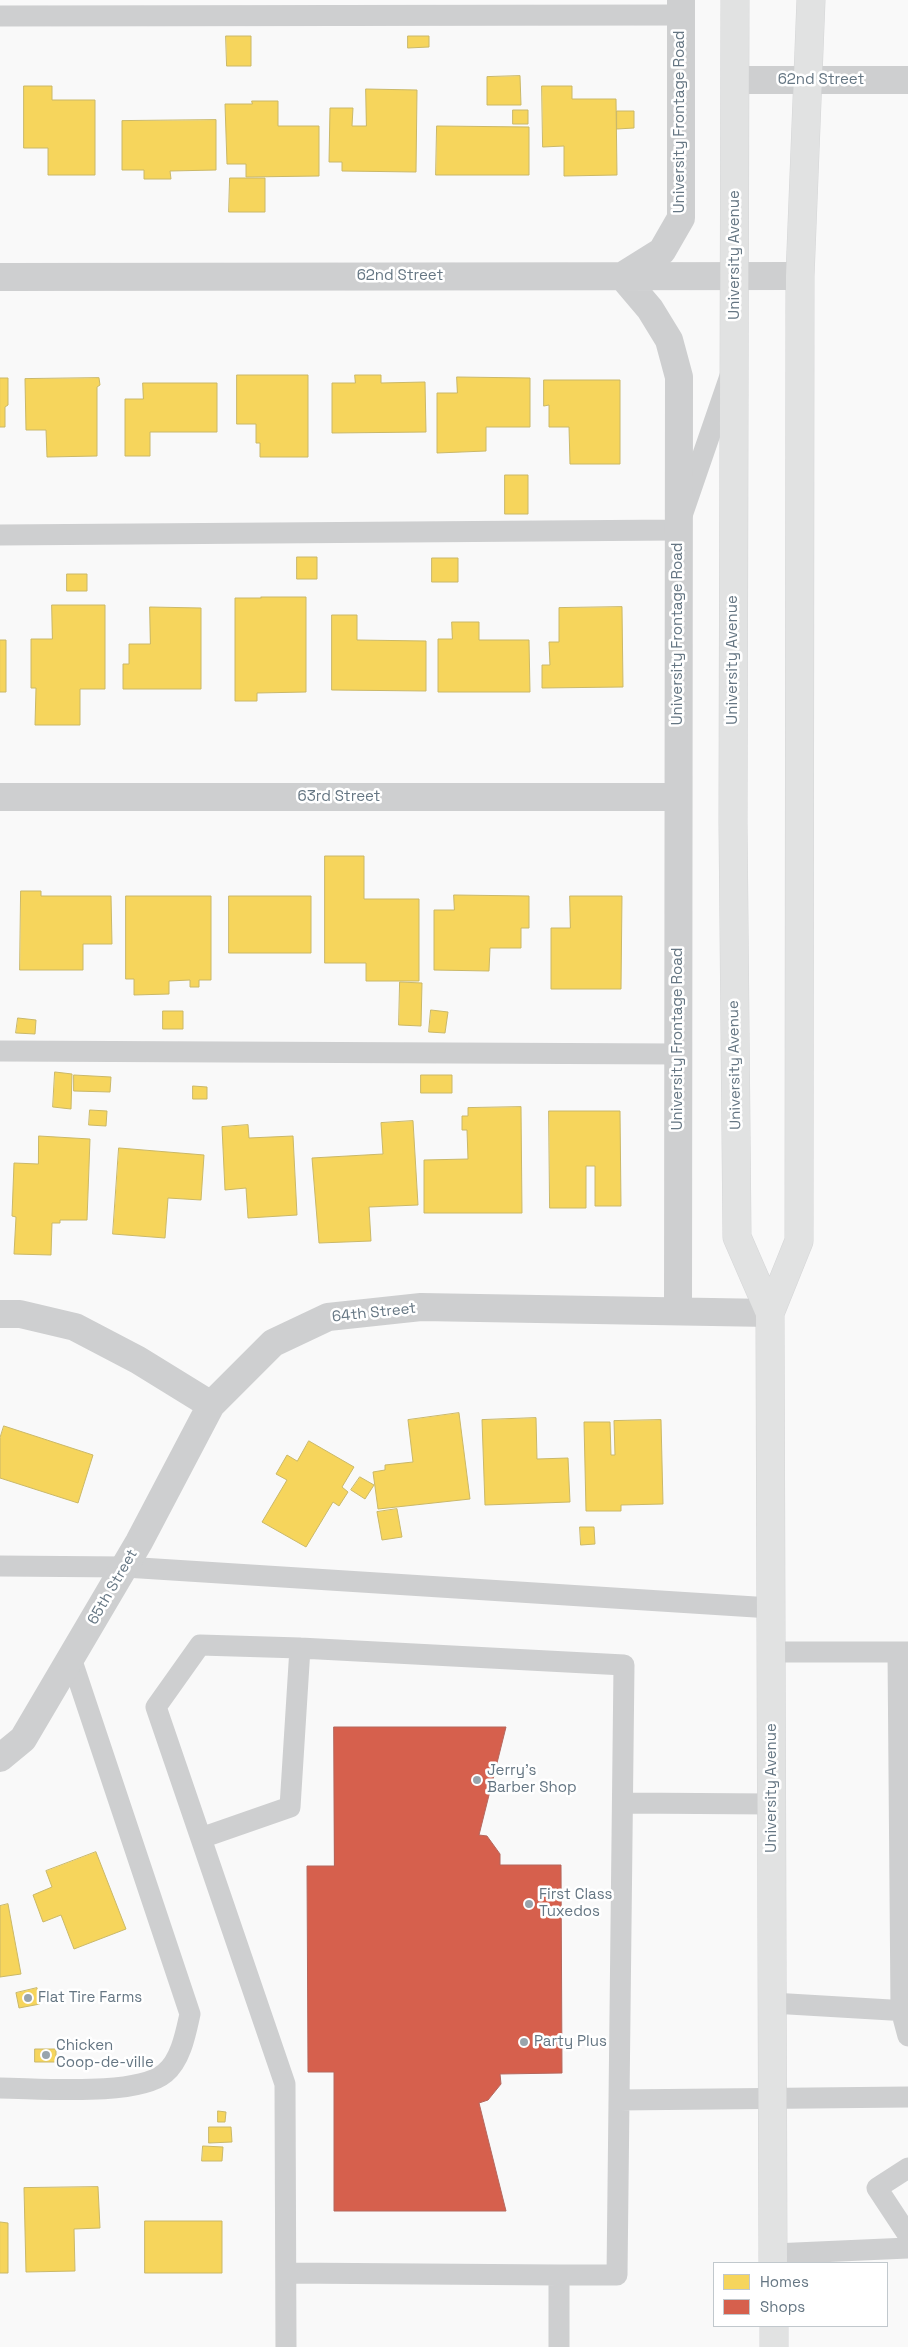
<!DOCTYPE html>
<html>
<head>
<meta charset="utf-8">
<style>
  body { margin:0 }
  #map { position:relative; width:908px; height:2347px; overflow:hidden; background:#f9f9f9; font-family:"Space Grotesk",sans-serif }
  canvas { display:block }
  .legend { position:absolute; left:713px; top:2262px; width:175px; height:65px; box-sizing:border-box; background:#fff; border:1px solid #c1c8cd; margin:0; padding:6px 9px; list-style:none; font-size:15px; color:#657683 }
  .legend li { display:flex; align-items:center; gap:10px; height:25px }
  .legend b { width:25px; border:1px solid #c1c8cd }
</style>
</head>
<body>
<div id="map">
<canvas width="908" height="2347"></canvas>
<ul class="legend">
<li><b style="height:14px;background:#f6d55c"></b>Homes</li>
<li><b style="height:14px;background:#d6604d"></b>Shops</li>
</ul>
</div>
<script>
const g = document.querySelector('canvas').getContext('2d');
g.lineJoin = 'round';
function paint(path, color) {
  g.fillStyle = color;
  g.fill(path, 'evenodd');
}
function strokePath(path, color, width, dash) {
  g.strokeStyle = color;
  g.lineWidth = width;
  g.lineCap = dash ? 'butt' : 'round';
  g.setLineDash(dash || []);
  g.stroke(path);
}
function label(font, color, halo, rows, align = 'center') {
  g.font = font + ' "Space Grotesk",sans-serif';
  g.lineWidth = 5;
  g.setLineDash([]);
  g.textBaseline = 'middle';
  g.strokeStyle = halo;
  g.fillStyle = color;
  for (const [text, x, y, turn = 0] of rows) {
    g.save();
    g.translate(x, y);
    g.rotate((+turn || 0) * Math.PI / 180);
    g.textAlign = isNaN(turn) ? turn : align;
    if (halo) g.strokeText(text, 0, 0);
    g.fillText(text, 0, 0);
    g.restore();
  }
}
const homes = new Path2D(`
  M226,36H251V66H227Z
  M408,36H429V47L408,48Z
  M520,76L521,105H487V77Z
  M24,86H52V100H95V175H48V148H24Z
  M542,86H572V99H616L617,175L564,176V146L543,147Z
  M366,89L417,90L416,172L342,171V162H329L330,108H353L352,126H366Z
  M252,101H278V126H319V176L246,177V164H227L225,104H252Z
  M513,110H528V124H513Z
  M617,111H634V128L617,129Z
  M216,120V170L170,171L171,179H144V170H122V121Z
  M437,126L529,127V175H436Z
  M230,178H265V212H229Z
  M237,375H308V457H260V443H256V424H237Z
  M355,375H381V383L425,382L426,432L332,433V383H355Z
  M457,377L530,378V427H486V451L437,453V393H457Z
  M0,378H8V405L5,407V427H0Z
  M99,378L100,385L97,387V456L47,457L46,430H26L25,379Z
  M544,380H620V464H570L569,427H549V405L544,406Z
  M143,383H217V432H150V456H125V399H143Z
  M505,475H528V514H505Z
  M297,557H317V579H297Z
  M432,558H458V582H432Z
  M67,574H87V591H67Z
  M261,597H306V692L257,693V701H235V598H261Z
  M52,605H105V689H80V725H35L36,688H31V639H52Z
  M150,607L201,608V689H123V664H129V644H150Z
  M622,607L623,687L542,688V665H550L549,642H559V608Z
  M332,615H357V640L426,641V691L332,690Z
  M452,622H479V640H529L530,692H438V639H452Z
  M0,640H6V692H0Z
  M325,856H364V899H419V981H366V963H325Z
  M21,891H41V896H111L112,944H83V970H20Z
  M454,895L529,896V928H521V948H490L489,971L434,970V910H454Z
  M126,896H211V980H199V987H190V980L169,981V994L134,995V979H126Z
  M229,896H311V953H229Z
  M570,896H622L621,989H551V928H570Z
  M400,982L422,983L421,1026L399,1025Z
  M431,1010L448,1012L445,1033L429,1032Z
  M163,1011H183V1029H163Z
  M18,1018L36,1020L35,1034L16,1033Z
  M55,1072L72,1074L71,1109L53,1107Z
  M74,1075L111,1077L110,1092L74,1091Z
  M421,1075H452V1093H421Z
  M193,1086L207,1087V1099H193Z
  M521,1107L522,1213H424V1160L468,1159L467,1130H462V1116H468V1108Z
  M90,1110L107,1111L106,1126L89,1125Z
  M549,1111H620L621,1206H595V1166H586V1208H550Z
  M413,1121L418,1205L369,1207L371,1241L319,1243L312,1158L383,1154L381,1123Z
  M248,1125L249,1138L293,1136L297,1215L248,1218L246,1188L225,1190L222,1127Z
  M39,1136L90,1139L87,1220H60V1223H52L51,1255L14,1254L16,1217L12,1216L14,1163L38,1164Z
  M119,1148L204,1155L201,1200L168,1198L165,1238L113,1234Z
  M459,1413L470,1499L378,1509L373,1472L385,1470V1465L413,1462L408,1420Z
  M536,1418L537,1459L568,1458L570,1502L485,1505L482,1420Z
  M661,1420L663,1504L621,1505V1511H586L584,1422H610L611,1455H615L614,1421Z
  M4,1426L93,1455L78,1503L0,1478V1438Z
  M309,1441L354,1467L342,1487L348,1492L339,1506L333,1502L306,1547L262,1522L287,1480L276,1474L287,1455L297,1461Z
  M360,1477L374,1485L365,1499L351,1490Z
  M397,1509L402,1537L382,1540L377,1512Z
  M580,1527H594L595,1544L581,1545Z
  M96,1852L126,1929L74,1949L61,1915L43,1922L33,1895L52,1887L46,1871Z
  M8,1904L21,1974L0,1977V1906Z
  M37,1988L40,2004L19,2008L16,1993Z
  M35,2049H56V2062H35Z
  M218,2111L226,2112L225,2122H218Z
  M209,2127H231L232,2142L209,2143Z
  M203,2146L223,2147L222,2161H202Z
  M98,2187L100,2228L74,2229L75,2271L26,2272L24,2188Z
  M145,2221H222V2273H145Z
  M0,2222L8,2223V2273H0Z`);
const shops = new Path2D(`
  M334,1727H506L479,1835L487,1836L500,1854V1865H561L562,2073L500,2074L501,2084L488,2100L479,2103L506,2211H334V2072H308L307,1866H334Z`);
const service = new Path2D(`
  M0,16L681,15
  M0,535L677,530L730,376
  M0,1051L678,1054
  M0,1566L125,1567L771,1608
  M771,1652H908
  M898,1652L901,2010L908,2036
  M624,1803L772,1804
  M201,1838L290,1807L300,1648
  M772,2003L908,2011
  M0,2088C38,2088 137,2097 165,2073C181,2060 186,2032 190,2014L71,1658
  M619,2100L908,2097
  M908,2168L877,2188L908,2235
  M773,2254L908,2248
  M286,2273L559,2275
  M286,2347L285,2084L156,1707L200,1645L300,1648L624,1665L617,2275H559V2347`);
const minor = new Path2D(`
  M735,80H908
  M0,277L800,276
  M0,797H678
  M678,1311L679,377L669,340L650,309L622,276L662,251L681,218V0
  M0,1314H20L75,1327L138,1360L211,1405L273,1343L328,1317L421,1307L770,1313
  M0,1758L23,1739L139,1542L211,1405`);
const secondary = new Path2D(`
  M735,0L733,822L737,1237L770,1313
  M773,2263L770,1313L799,1241L800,276L811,0
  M774,2326V2347`);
const markers = [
  [477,1780,5,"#99a4ac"],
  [529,1904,5,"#99a4ac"],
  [28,1998,5,"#99a4ac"],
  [524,2042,5,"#99a4ac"],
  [46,2055,5,"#99a4ac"]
];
const streetNames = [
  ["62nd Street",821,80],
  ["University Frontage Road",680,122,-90],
  ["University Avenue",735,255,-90],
  ["62nd Street",400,276],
  ["University Frontage Road",678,634,-90],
  ["University Avenue",733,660,-90],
  ["63rd Street",339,797],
  ["University Frontage Road",678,1039,-90],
  ["University Avenue",735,1065,-91],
  ["64th Street",374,1313,-6],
  ["65th Street",113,1587,-60],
  ["University Avenue",772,1788,-90]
];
const poiNames = [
  ["Jerry's",487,1771],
  ["Barber Shop",487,1788],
  ["First Class",539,1895],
  ["Tuxedos",539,1912],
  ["Flat Tire Farms",38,1998],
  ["Party Plus",534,2042],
  ["Chicken",56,2046],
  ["Coop-de-ville",56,2063]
];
paint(homes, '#f6d55c');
strokePath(homes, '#cab868', 1);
paint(shops, '#d6604d');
strokePath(shops, '#b4675d', 1);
strokePath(secondary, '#d5d6d7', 29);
strokePath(service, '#cecfd0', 21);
strokePath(minor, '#cecfd0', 28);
strokePath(secondary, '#e1e2e2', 28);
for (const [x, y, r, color] of markers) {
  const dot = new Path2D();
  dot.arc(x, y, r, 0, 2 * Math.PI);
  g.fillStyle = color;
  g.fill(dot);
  strokePath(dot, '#fff', 2);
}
label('15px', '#657683', '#fff', streetNames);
label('15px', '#657683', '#fff', poiNames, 'left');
</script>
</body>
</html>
